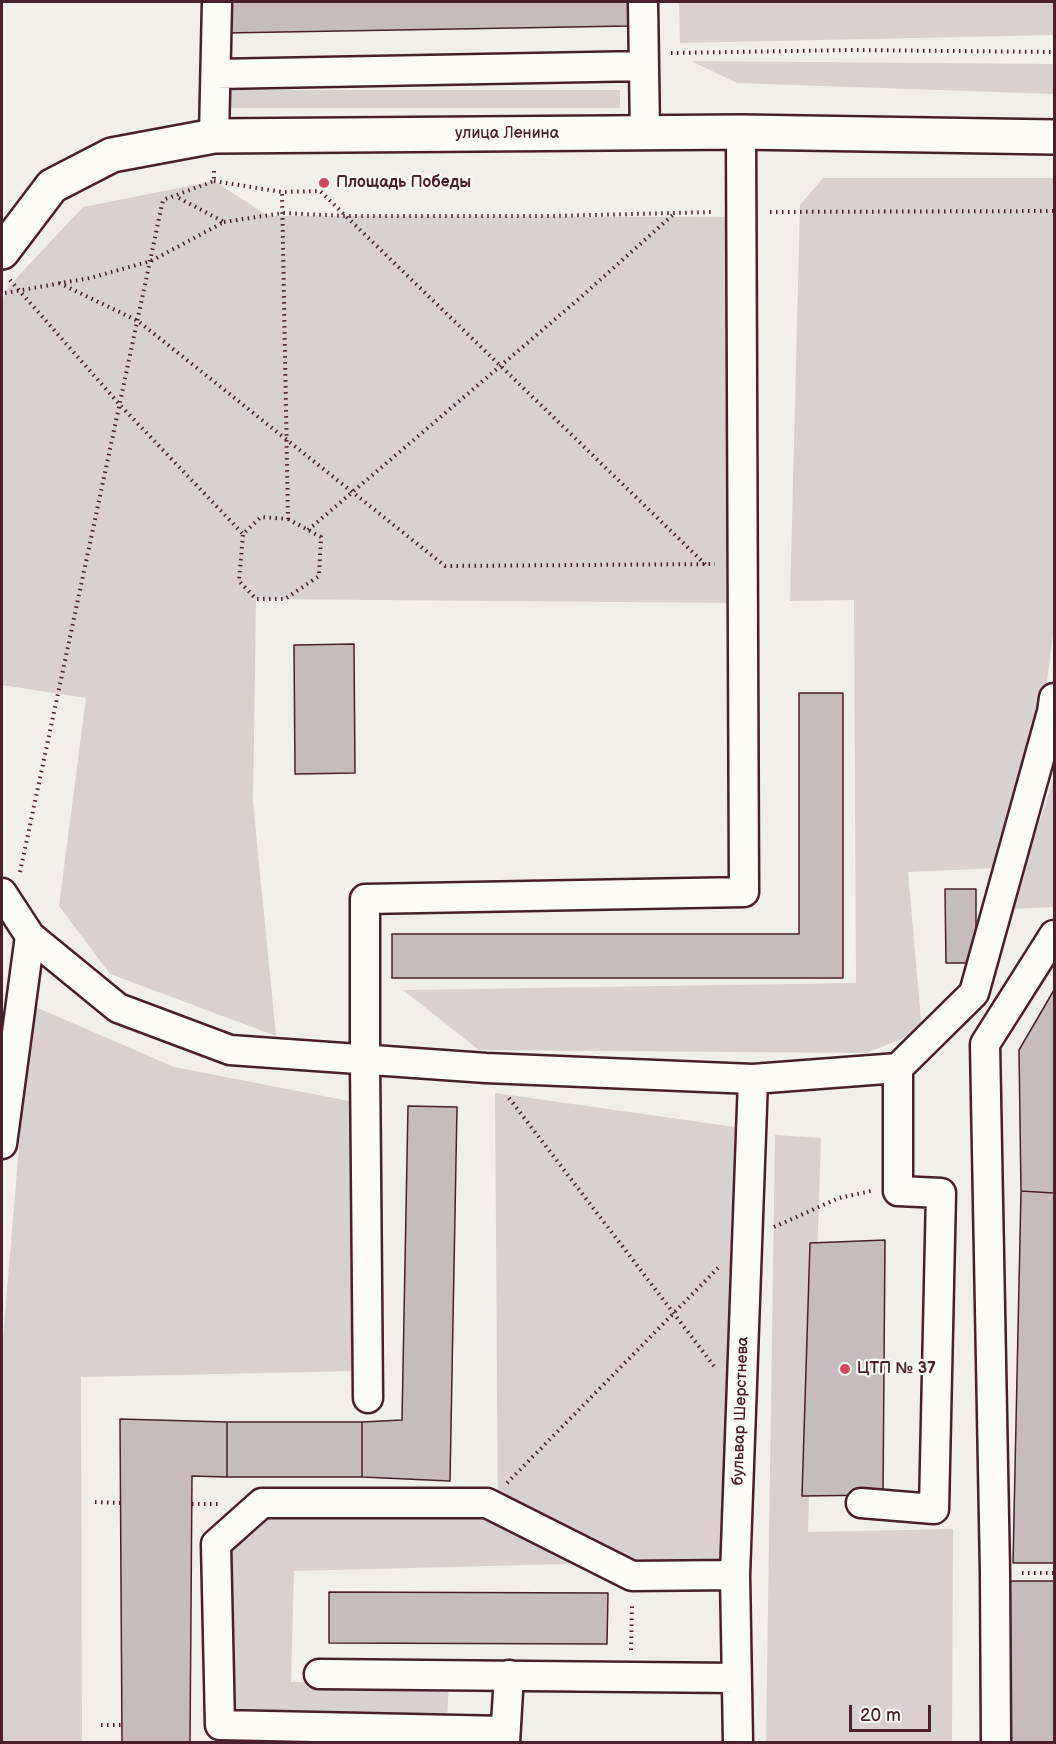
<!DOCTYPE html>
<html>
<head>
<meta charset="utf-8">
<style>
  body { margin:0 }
  #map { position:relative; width:1056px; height:1744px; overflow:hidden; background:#f2efeb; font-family:"Balsamiq Sans",sans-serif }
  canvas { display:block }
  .frame { position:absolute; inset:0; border:3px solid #4a1f2b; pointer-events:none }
  .scale { position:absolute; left:849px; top:1705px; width:82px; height:27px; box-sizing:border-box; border:3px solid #4a1f2b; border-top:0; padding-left:8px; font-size:18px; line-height:21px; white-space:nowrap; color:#4a1f2b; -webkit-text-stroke:4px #fdfcf7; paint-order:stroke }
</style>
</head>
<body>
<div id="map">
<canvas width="1056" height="1744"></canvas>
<div class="frame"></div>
<div class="scale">20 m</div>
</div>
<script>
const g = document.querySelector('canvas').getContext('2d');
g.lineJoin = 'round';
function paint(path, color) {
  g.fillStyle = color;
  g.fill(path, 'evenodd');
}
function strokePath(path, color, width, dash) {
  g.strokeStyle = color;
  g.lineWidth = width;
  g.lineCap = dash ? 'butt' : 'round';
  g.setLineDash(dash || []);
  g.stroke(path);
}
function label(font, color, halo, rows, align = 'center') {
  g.font = font + ' "Balsamiq Sans",sans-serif';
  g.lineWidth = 4.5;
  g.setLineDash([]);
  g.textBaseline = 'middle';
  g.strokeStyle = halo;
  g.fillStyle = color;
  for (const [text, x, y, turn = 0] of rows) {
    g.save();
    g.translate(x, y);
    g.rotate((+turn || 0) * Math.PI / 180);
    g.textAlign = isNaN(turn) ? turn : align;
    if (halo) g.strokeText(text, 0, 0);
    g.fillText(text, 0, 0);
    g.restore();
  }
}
const green = new Path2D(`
  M679,2H1054V35L680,43Z
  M691,61L1054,64V94L737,83Z
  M224,90H620V108H224Z
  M823,178H1054V627L1044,705L998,868L908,872L922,1031L866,1053L479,1050L403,990L856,983L854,600L790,601L800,205Z
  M214,181L268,216L739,217L738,603L256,599L253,802L276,1036L110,974L59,906L86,698L2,685V301L7,288L83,207Z
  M1054,777V907L1011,909Z
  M31,1005L174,1067L349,1101L356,1371L81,1377L82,1742H2V1349Z
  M495,1093L735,1127L720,1560L294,1571L291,1682L449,1681L447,1719L230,1717L229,1553L270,1512L498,1519Z
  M775,1135L821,1138L808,1532L953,1529L952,1742H766Z`);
const building = new Path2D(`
  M223,2H629V26L224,33Z
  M354,644L355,773L295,774L294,645Z
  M799,693H843V978H392V934H799Z
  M945,889H976V963H946Z
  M1054,990V1193L1021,1191L1019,1050Z
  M408,1106L457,1107L450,1481L362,1477V1422L402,1420Z
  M1021,1191L1054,1193V1563H1013Z
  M885,1240L883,1495L802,1496L810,1243Z
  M120,1419L227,1422V1477L192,1476L190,1742H122Z
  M227,1422H362V1477H227Z
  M1008,1581H1054V1742H1010Z
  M329,1592L608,1593L607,1644L329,1643Z`);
const path = new Path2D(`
  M671,53L851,50L1054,52
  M214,181L282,192L320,191L706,565
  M770,212L1054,211
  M224,222L283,213L346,216H551L714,212
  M10,280L120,405L243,534L261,517L288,519L282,192
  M59,283L138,321L445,566L715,564
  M5,293L90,278L151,261L224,222L175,196
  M308,530L580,298L675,213
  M243,535L239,581L256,599H285L319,576L321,537L288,519
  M20,872L163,200L214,181V167
  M509,1098L714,1366
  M774,1227L839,1198L871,1191
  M507,1483L718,1268
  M95,1502L120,1503
  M192,1504H218
  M1022,1573H1054
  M631,1650L632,1604
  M101,1725H122`);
const minor = new Path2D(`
  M643,2L645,134
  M216,74L644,66
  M214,136L217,2
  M2,893L30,936L118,1008L230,1050L486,1068L753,1079L898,1068L974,993L1052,712L1054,698
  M2,1144L30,936
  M368,1398L365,1061V899L744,892L741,132
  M861,1503L934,1509L941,1193L898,1191V1068
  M319,1674L736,1678
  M505,1731L220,1725L216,1544L262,1503H487L632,1576L735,1575
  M505,1742L509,1675
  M738,1742L735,1575L753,1079
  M996,1742L995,1572L985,1044L1054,935`);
const major = new Path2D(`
  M2,252L52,186L112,155L214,136L741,132L1054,137`);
const markers = [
  [324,183,6,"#d1495b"],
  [845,1369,6,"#d1495b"]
];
const streetNames = [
  ["улица Ленина",507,134],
  ["бульвар Шерстнева",741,1411,-88]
];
const poiNames = [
  ["Площадь Победы",336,183],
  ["ЦТП № 37",857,1369]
];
paint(green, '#d9d0cf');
paint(building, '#c8bbbb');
strokePath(building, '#4a1f2b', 1.5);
strokePath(minor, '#4a1f2b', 33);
strokePath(major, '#4a1f2b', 38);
strokePath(path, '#4a1f2b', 4, [1.5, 4.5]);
strokePath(minor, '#fdfcf7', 28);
strokePath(major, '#fdfcf7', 33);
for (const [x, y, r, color] of markers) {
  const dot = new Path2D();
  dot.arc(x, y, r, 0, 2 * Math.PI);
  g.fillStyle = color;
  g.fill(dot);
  strokePath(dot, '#fdfcf7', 2);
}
label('16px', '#4a1f2b', '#fdfcf7', streetNames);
label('bold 16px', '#4a1f2b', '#fdfcf7', poiNames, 'left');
</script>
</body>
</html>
